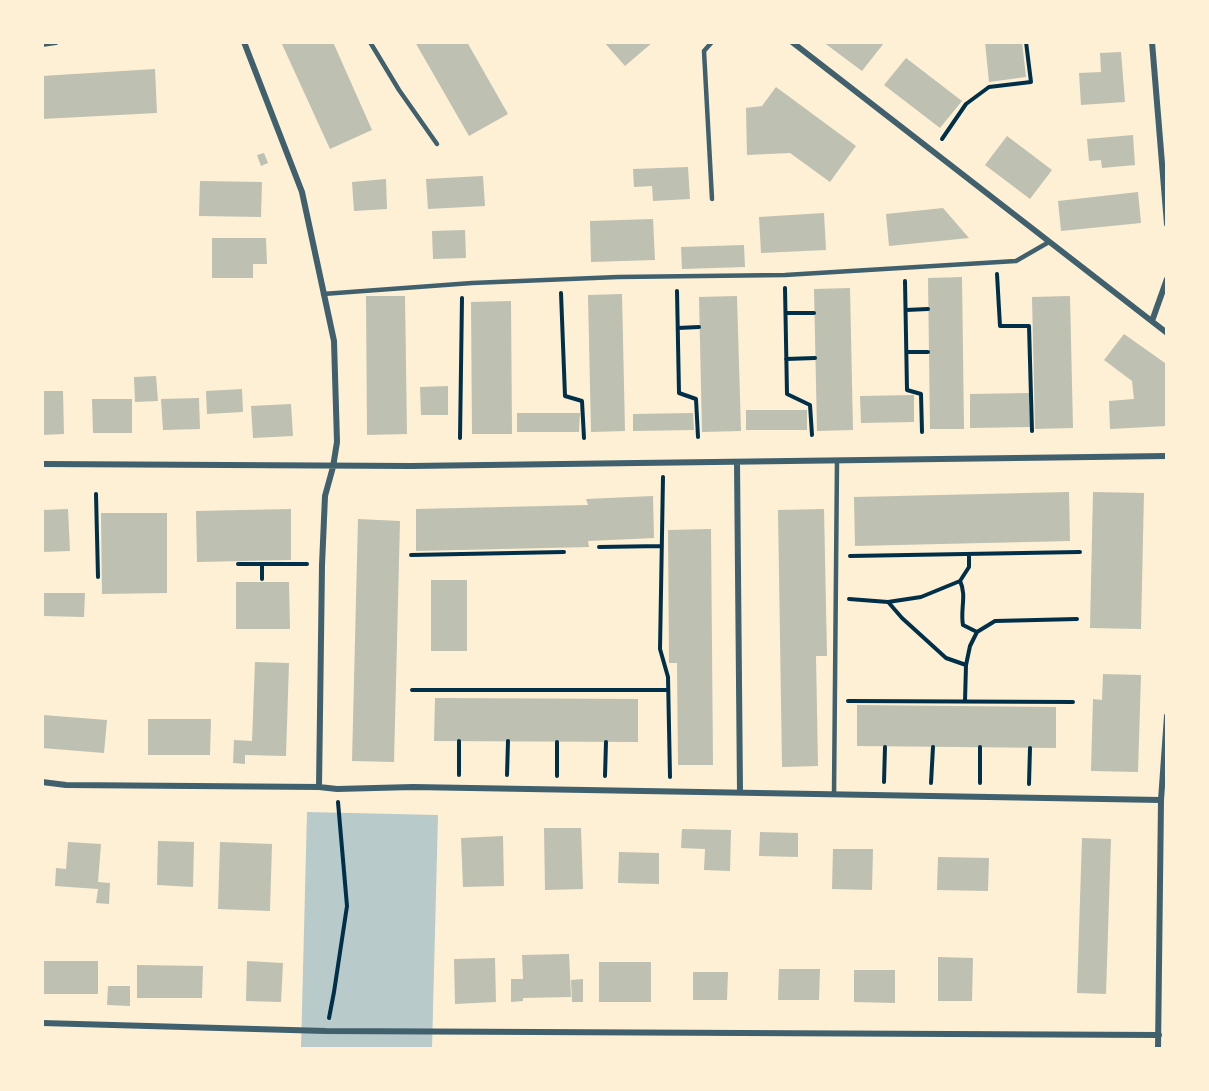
<!DOCTYPE html>
<html>
<head>
<meta charset="utf-8">
<style>
  body { margin:0 }
  #map { position:relative; width:1209px; height:1091px; overflow:hidden; background:#fdf0d5; font-family:Inter,sans-serif }
  canvas { display:block }
  .frame { position:absolute; inset:0; border:44px solid #fdf0d5; pointer-events:none }
</style>
</head>
<body>
<div id="map">
<canvas width="1209" height="1091"></canvas>
<div class="frame"></div>
</div>
<script>
const g = document.querySelector('canvas').getContext('2d');
g.lineJoin = 'round';
function paint(path, color) {
  g.fillStyle = color;
  g.fill(path, 'evenodd');
}
function strokePath(path, color, width, dash) {
  g.strokeStyle = color;
  g.lineWidth = width;
  g.lineCap = dash ? 'butt' : 'round';
  g.setLineDash(dash || []);
  g.stroke(path);
}
const green = new Path2D(`
  M307,812L438,815L432,1049H301Z`);
const building = new Path2D(`
  M281,42H333L372,130L330,149Z
  M415,42H467L508,114L469,136Z
  M604,42H653L625,66Z
  M823,42H882L884,43L862,71Z
  M985,42H1022L1026,77L989,82Z
  M1121,52L1125,102L1081,105L1079,73L1101,72L1100,53Z
  M906,58L962,101L940,128L884,85Z
  M155,69L157,113L42,119V76Z
  M776,87L856,146L830,182L790,153L747,155L746,108L762,106Z
  M1133,135L1135,165L1102,168L1101,160L1089,161L1087,139Z
  M1007,136L1052,170L1030,199L985,165Z
  M264,153L268,163L261,166L257,155Z
  M688,167L690,199L653,201L652,186L634,187L633,169Z
  M483,176L485,206L428,209L426,179Z
  M386,179L387,209L354,211L352,182Z
  M200,181L262,182L261,217L199,216Z
  M1138,192L1141,223L1061,231L1058,201Z
  M943,208L969,238L889,246L886,214Z
  M824,213L826,250L761,253L759,217Z
  M653,219L655,260L591,262L590,221Z
  M465,230L466,258L433,259L432,231Z
  M212,238H266L267,264H253V278H212Z
  M744,245L745,267L682,269L681,247Z
  M962,277L964,429H930L928,278Z
  M850,288L853,430L817,431L814,289Z
  M622,294L625,431L591,432L588,295Z
  M366,296H405L407,434L367,435Z
  M737,296L741,431L702,432L699,297Z
  M1070,296L1073,428L1035,429L1032,297Z
  M511,301L512,434H472L471,302Z
  M1124,334L1165,363L1167,426L1110,429L1109,401L1134,399L1132,381L1104,360Z
  M156,376L158,401L135,402L134,377Z
  M448,386V415H421L420,387Z
  M242,389L243,412L207,414L206,391Z
  M42,391H63L64,434L42,435Z
  M1029,393L1030,427L970,428V394Z
  M914,395V422L861,423L860,396Z
  M199,398L200,429L163,430L161,399Z
  M92,399H132V433H93Z
  M291,404L293,436L253,438L251,406Z
  M746,410H807V430H746Z
  M517,413H580L579,432H517Z
  M693,413L694,430L633,431V414Z
  M1069,492L1070,541L855,546L854,497Z
  M1093,492L1144,493L1141,629L1090,628Z
  M653,496L654,538L588,541L589,547L416,551V509L588,505L586,499Z
  M68,509L70,551L42,552V510Z
  M291,509V560L197,562L196,511Z
  M824,509L827,656H816L818,766L782,767L778,510Z
  M101,513H167V593L102,594Z
  M358,519L400,521L394,762L352,761Z
  M711,529L713,765H678L677,663H669L668,530Z
  M431,580H467V651H431Z
  M236,582H289L290,629H236Z
  M42,593H85L84,617L42,616Z
  M255,662L289,663L286,756L245,755V764L233,763L234,740L252,741Z
  M1103,674L1141,675L1138,772L1091,771L1093,699L1102,700Z
  M435,698L638,699V742L434,741Z
  M857,705L1056,707V748L857,746Z
  M43,715L107,720L104,753L42,748Z
  M148,719H211L210,755H148Z
  M544,828H581L583,889L545,890Z
  M682,829L731,830L730,871L704,870L705,849L681,848Z
  M760,832L798,833V857L759,856Z
  M503,836L504,886L463,887L461,838Z
  M1082,838L1111,839L1106,994L1077,993Z
  M158,841L194,842L193,887L157,885Z
  M68,842L101,844L98,882L110,883L109,904L96,903L98,889L55,886L56,868L66,869Z
  M220,842L272,844L270,911L218,909Z
  M833,849H873L872,890L832,889Z
  M619,852L659,853V884L618,883Z
  M938,857L989,858L988,891L937,890Z
  M569,954L571,997L523,998V1001L511,1002V979H523L522,955Z
  M938,957L973,958L972,1001H938Z
  M495,958L496,1002L455,1004L454,959Z
  M42,961H98V994H42Z
  M247,961L283,963L281,1002L246,1001Z
  M599,962H651V1002H599Z
  M137,965L203,966L202,998H137Z
  M779,969H820L819,1000H778Z
  M854,970H895V1003L854,1002Z
  M693,972H728L727,1000H693Z
  M583,979V1002H572L571,980Z
  M108,986H130V1006L107,1005Z`);
const path = new Path2D(`
  M942,139L966,104L989,87L1031,82L1026,42
  M997,274L1000,326H1029L1032,431
  M905,281L907,390L921,394L922,432
  M785,288L787,394L810,405L812,435
  M677,291L679,393L696,399L698,437
  M561,293L565,396L582,401L584,438
  M906,310L928,309
  M786,313H814
  M678,328L699,327
  M907,352H928
  M786,359L815,358
  M460,438L462,298
  M663,477L660,649L668,677L670,777
  M96,494L98,577
  M599,547L662,546
  M411,555L564,552
  M850,556L1080,552
  M238,564H307
  M262,579V564
  M960,581C967,595 960,610 963,625L977,632
  M849,599L888,602L921,597L960,581L969,567V554
  M889,603L902,618L946,658L966,665
  M412,690H668
  M848,701L1073,702
  M965,701L966,665L970,646L977,632L995,621L1077,619
  M459,741V775
  M507,775L508,741
  M557,776V742
  M605,776L606,742
  M884,782L885,747
  M931,783L933,747
  M980,783V747
  M1029,784L1030,748
  M329,1018L334,992L347,906L338,802`);
const service = new Path2D(`
  M370,42L399,90L437,144
  M712,199L704,51L712,42
  M323,294L472,283L618,277L785,275L1016,261L1049,242
  M834,794L837,461`);
const minor = new Path2D(`
  M244,42L302,192L334,341L337,442L333,467L325,496L322,565L319,787
  M792,42L1167,333
  M1152,42L1167,224
  M42,44L56,42
  M1152,321L1167,279
  M737,462L740,792
  M42,464L411,466L1167,456
  M42,782L66,785L319,787L337,789L413,787L1161,800
  M42,1023L326,1031L1159,1035
  M1158,1049L1161,800L1167,716`);
paint(green, '#b9caca');
paint(building, '#bec0b2');
strokePath(path, '#003049', 4);
strokePath(service, '#3f606c', 4.5);
strokePath(minor, '#3f606c', 6);
</script>
</body>
</html>
